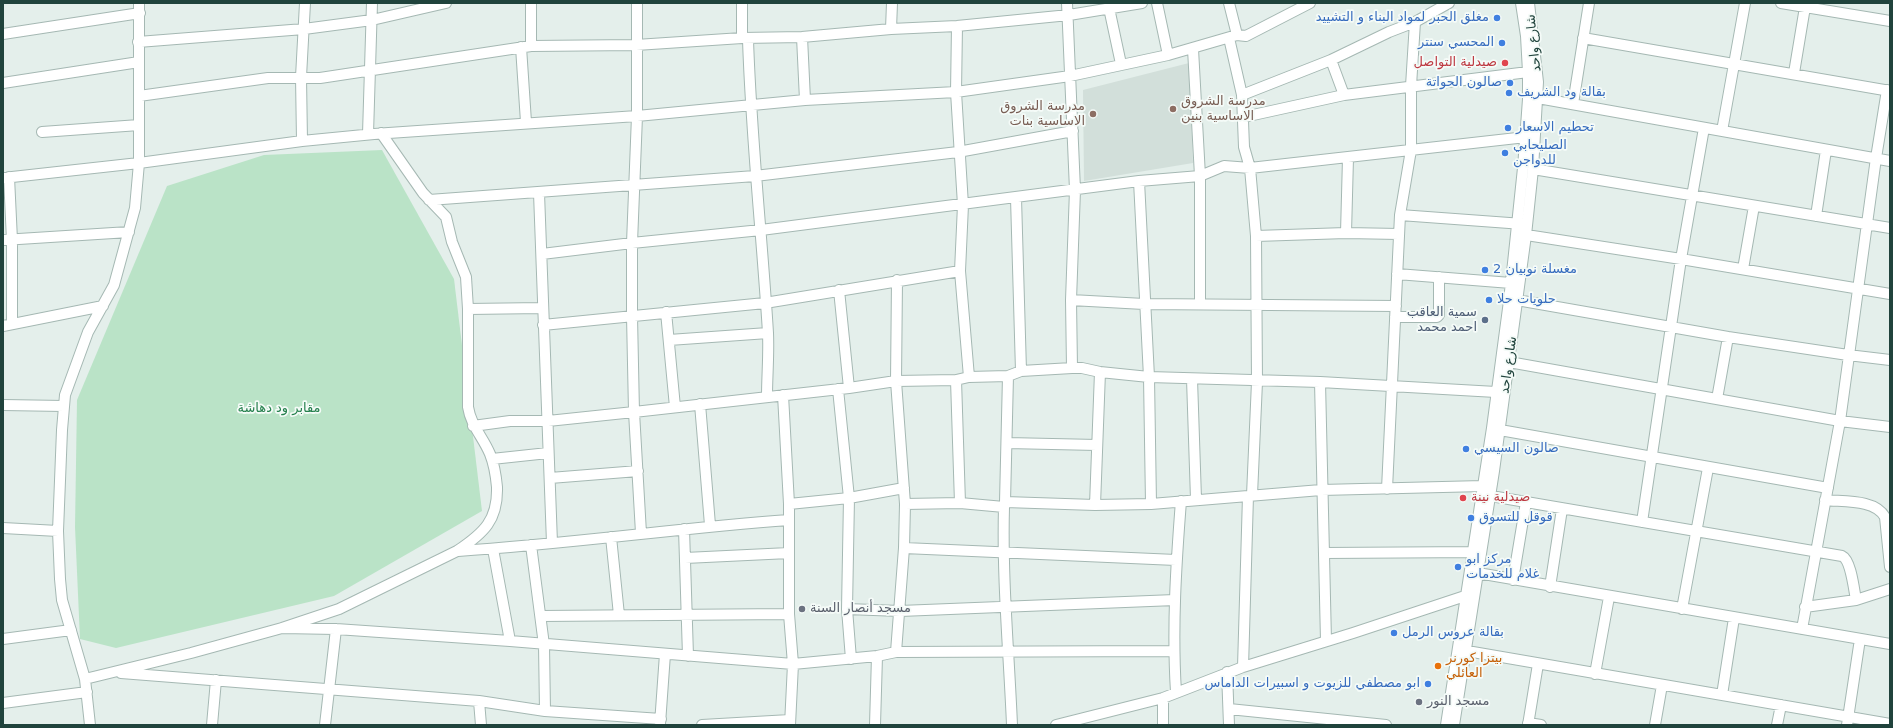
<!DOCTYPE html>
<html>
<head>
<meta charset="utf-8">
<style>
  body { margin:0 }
  #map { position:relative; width:1893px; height:728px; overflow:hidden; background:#e4efeb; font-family:"DejaVu Sans",sans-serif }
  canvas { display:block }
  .frame { position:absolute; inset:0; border:4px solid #20433c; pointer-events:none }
</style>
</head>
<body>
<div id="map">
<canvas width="1893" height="728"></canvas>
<div class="frame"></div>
</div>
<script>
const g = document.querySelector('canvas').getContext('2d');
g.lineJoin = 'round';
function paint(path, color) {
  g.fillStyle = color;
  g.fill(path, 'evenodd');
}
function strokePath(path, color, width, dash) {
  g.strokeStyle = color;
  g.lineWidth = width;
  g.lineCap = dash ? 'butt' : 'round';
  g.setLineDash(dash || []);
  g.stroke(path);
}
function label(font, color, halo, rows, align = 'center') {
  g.font = font + ' "DejaVu Sans","Noto Naskh Arabic",sans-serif';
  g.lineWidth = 3.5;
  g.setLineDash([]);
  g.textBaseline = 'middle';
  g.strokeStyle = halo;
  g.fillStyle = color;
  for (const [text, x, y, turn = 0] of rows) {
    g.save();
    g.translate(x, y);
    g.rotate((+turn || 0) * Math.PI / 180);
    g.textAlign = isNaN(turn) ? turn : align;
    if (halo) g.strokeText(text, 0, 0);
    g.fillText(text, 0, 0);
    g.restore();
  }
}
const built = new Path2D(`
  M1189,63L1193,163L1084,181L1083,90Z`);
const green = new Path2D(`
  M382,150L454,279L482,511L334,596L116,648L80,639L75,527L77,400L167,186L264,155Z`);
const minor = new Path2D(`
  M637,3V116L632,243V316L634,412L641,533
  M742,3V38
  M1067,3L1075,190L1071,300L1072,368
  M1157,3L1168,55
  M1229,3L1237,35
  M1781,3L1890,21
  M1109,8L1121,64
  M957,26L956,92L963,205L960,271L969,377
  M891,29L892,3
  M3,34L140,13
  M802,37L805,100
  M1229,38L1242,95L1244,147L1250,168L1256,236L1257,382L1252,495
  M1583,38L1890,91
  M748,39C751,137 762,235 768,333C769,354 767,376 767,397
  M138,42L304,29L372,20L446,3
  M531,46V3
  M521,47L526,122
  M1193,49L1200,176V303
  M1331,60L1344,95
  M1794,73L1805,7
  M3,83L139,62
  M1242,95L1331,60L1389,32L1415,22L1449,3
  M139,96L268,78H320L531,46L636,45L742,38L802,37L891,29L957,26L1069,15L1142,3
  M1538,98L1890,161
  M1573,104L1589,3
  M1244,117L1344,95L1528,72
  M1722,131L1745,3
  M42,132L139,125
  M368,134L372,3
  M302,141L301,77L305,3
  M1533,169L1890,228
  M9,177L12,240V324
  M3,178L139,163L302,141L374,134L637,116L805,100L956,92L1070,76L1168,55L1237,35L1246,36L1310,3
  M1139,181L1149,377L1151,504
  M539,193L552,543
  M1016,198L1021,371
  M429,200L755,176L958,152L1073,131
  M1400,215L1523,224
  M1816,216L1826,150
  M1346,233L1348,158
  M1520,234L1681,259L1890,294
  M1256,236L1346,233L1399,234
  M3,240L129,232
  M542,254L632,243L761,230L1139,181L1200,176L1224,166L1250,168L1526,137
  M1743,269L1754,206
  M1397,274L1511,283
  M839,290L849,388
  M1071,300L1144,304L1396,306
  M1517,300L1728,337L1848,355L1890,360
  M468,309L542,308
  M666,312L675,407
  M1395,317H1437L1439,315V277
  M543,325L765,303L960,271
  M3,326L103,306
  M669,340L768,333
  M1509,362L1840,421L1890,427
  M1192,379L1196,499
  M956,380L960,503
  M1320,382L1326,641
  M838,389L849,498L847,609L851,659
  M783,395L789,504V614L793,664L790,725
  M1717,399L1728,337
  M700,404L710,525
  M3,405L64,406
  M473,426L510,421H548L634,412L849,388L896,381L956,380L969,377L1008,376L1021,371L1072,368H1082L1100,372L1149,377L1320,382L1496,392
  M1500,430L1828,488
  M1007,443L1097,445
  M492,459L548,453
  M550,478L638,471
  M1387,489L1400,215L1411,150V86L1415,22
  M1491,496L1842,556C1851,560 1854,590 1856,600
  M1825,500C1844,502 1875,499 1885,517L1890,567
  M1005,502L1008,376
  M789,504L849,498L904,488
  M905,504L960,503L1004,507L1005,502L1095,505L1151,504L1321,490L1483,486
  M1095,505L1100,372
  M1004,507C1002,580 1009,653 1012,725
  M1642,522L1681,259L1704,128
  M3,528L58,531
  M684,529L688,656
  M611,537L619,615
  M531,545L544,645L545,711
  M904,548L1176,560
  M493,549L510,641
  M458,551C569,544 678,528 789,520
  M1324,553L1479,552
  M685,558L789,553
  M1472,572L1890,644
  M1513,580L1526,502
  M1550,587L1562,509
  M1805,607L1856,600L1890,589
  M847,609L900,611L1175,600
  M1682,609L1708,468
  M541,616L789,614
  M282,628L336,629L510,641L793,664L877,656L896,652L1173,651
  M1802,629L1840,421L1876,158L1887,90
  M3,639L71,630
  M1467,651L1890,724
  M896,652L904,548L905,504L896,381L897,280
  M1243,667L1248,496
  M1227,672L1229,725
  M121,673L479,701L545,711L661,719
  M1595,674L1609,597
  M85,679L191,653L282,628L339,609L457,551C484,533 498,520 497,487C496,476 494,464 490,454C483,437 471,426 468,407V309L466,277L452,242L446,217L423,193L381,133
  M1176,692C1172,628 1176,565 1181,501
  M1722,695L1734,618
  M1163,698V725
  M479,701L481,725
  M3,703L87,692
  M1229,709L1386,725
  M1528,723L1541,725
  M660,724L665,654
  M90,725L85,679L62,600L60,579L58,531L62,430L65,395L88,332L114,285L135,208L139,163V3
  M212,725L216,680
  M325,725L336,629
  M702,725L790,720
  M875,725L877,656
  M1056,725L1163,698L1243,667L1353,633L1471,594
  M1446,725L1492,428L1509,301L1523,168L1528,99V72L1526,36L1521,3
  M1454,725L1494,471L1526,235L1533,169L1538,82L1529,3
  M1528,725L1538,664
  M1655,725L1662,685
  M1777,725L1781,705
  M1847,725L1860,639`);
const markers = [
  [1497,18,4,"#3f7fe0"],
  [1502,43,4,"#3f7fe0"],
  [1505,63,4,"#e0444e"],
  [1510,83,4,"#3f7fe0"],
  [1509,93,4,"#3f7fe0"],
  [1173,109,4,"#8d6e63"],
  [1093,114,4,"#8d6e63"],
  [1508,128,4,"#3f7fe0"],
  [1505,153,4,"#3f7fe0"],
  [1485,270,4,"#3f7fe0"],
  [1489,300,4,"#3f7fe0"],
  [1485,320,4,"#5c6f8a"],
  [1466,449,4,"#3f7fe0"],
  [1463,498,4,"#e0444e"],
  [1471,518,4,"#3f7fe0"],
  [1458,567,4,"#3f7fe0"],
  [802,609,4,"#6b7280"],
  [1394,633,4,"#3f7fe0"],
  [1438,666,4,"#e8710a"],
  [1428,684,4,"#3f7fe0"],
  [1419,702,4,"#6b7280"]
];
const shopNames = [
  ["مغلق الحبر لمواد البناء و التشييد",1489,18,"right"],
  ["المحسي سنتر",1494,43,"right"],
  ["صالون الحواتة",1502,83,"right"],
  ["بقالة ود الشريف",1517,93],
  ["تحطيم الاسعار",1516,128],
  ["الصليحابي",1513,146],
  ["للدواجن",1513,161],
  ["مغسلة نوبيان 2",1493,270],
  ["حلويات حلا",1497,300],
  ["صالون السيسي",1474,449],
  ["قوقل للتسوق",1479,518],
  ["مركز ابو",1466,560],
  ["غلام للخدمات",1466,575],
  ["بقالة عروس الرمل",1402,633],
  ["ابو مصطفي للزيوت و اسبيرات الداماس",1420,684,"right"]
];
const streetNames = [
  ["شارع واحد",1534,43,-96],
  ["شارع واحد",1509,365,-82]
];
const healthNames = [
  ["صيدلية التواصل",1497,63],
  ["صيدلية نينة",1471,498,"left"]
];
const educationNames = [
  ["مدرسة الشروق",1181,102],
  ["الاساسية بنين",1181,117],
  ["مدرسة الشروق",1085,107,"right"],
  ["الاساسية بنات",1085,122,"right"]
];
const serviceNames = [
  ["سمية العاقب",1477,313],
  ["احمد محمد",1477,328]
];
const parkNames = [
  ["مقابر ود دهاشة",279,409]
];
const worshipNames = [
  ["مسجد أنصار السنة",810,609],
  ["مسجد النور",1427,702]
];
const foodNames = [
  ["بيتزا كورنر",1446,659],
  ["العائلي",1446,674]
];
paint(built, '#d2dfda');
paint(green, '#bae3c7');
strokePath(minor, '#a5b8b3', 12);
strokePath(minor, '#fff', 10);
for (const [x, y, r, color] of markers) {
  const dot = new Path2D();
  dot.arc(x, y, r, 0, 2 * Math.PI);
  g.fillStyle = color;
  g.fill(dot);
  strokePath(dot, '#f5fbf8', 1.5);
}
label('13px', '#366cbe', '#f5fbf8', shopNames, 'left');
label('13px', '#20433c', '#f5fbf8', streetNames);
label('13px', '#be3a42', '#f5fbf8', healthNames, 'right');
label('13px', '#785e54', '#f5fbf8', educationNames, 'left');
label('13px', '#4e5e75', '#f5fbf8', serviceNames, 'right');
label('13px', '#25804d', '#f5fbf8', parkNames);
label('13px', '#5b616d', '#f5fbf8', worshipNames, 'left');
label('13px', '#c56008', '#f5fbf8', foodNames, 'left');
</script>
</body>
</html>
